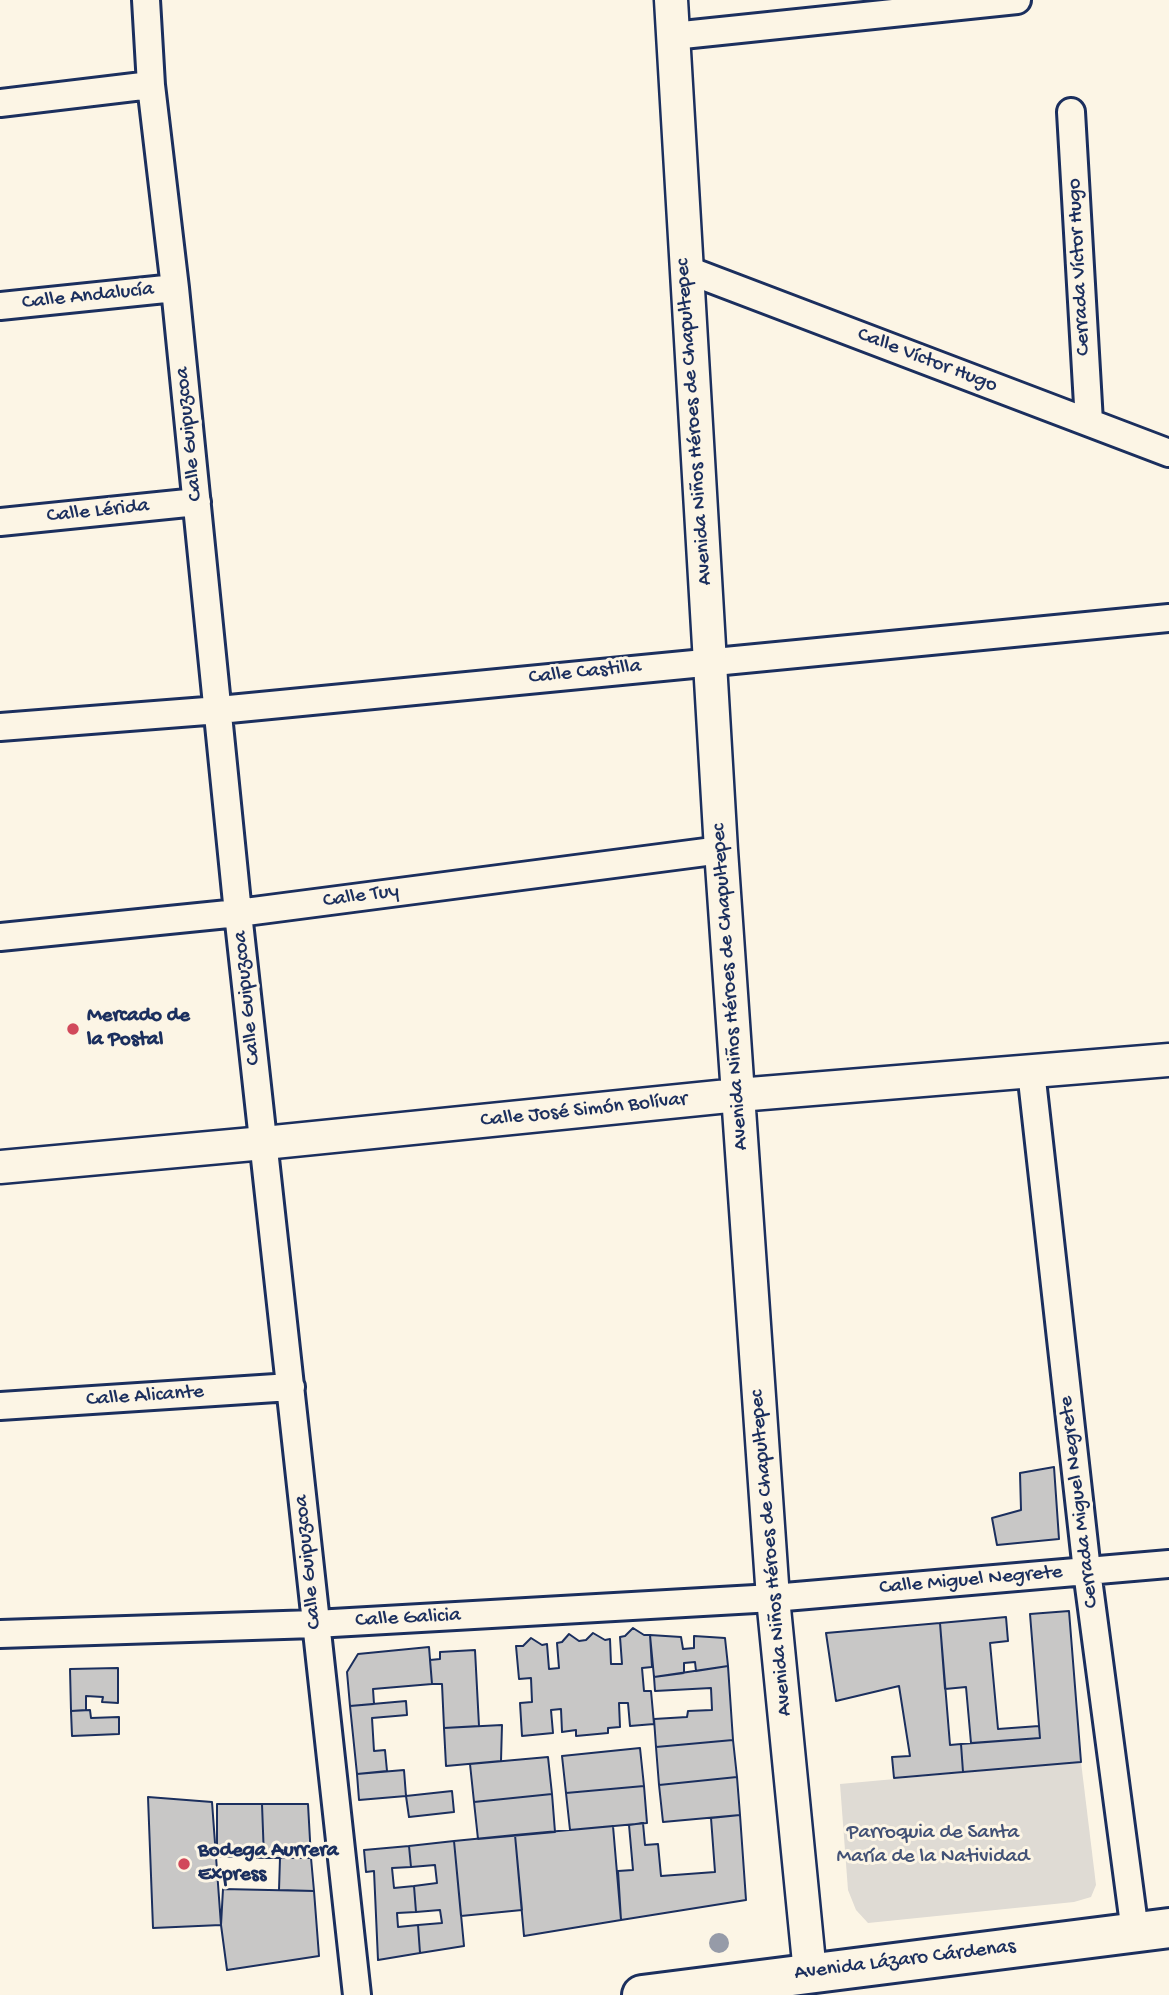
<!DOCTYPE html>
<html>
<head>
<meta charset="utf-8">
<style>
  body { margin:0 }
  canvas { display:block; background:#fcf5e5 }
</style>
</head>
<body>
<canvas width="1169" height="1995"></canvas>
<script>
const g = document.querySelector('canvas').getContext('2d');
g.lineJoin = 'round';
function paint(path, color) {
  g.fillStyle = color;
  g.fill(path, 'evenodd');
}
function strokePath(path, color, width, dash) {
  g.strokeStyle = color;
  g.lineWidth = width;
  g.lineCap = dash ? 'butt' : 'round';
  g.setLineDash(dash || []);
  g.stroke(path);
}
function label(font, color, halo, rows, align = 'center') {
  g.font = font + ' "Gochi Hand",sans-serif';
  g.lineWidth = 6;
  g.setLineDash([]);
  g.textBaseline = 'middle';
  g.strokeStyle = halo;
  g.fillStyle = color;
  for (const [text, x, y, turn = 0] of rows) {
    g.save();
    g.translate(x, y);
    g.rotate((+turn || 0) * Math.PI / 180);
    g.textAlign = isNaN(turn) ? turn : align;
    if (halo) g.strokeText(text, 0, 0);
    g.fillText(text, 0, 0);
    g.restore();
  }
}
const green = new Path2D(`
  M1081,1762L1096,1885L1091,1897L1074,1902L868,1923L856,1910L848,1890L840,1784Z`);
const building = new Path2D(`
  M1054,1467L1059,1539L997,1545L992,1518L1021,1510L1020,1473Z
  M1069,1611L1081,1762L963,1772L961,1744L1040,1738L1030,1614Z
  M1006,1617L1008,1641L990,1643L998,1729L1039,1726L1040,1738L971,1743L966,1687L945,1689L940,1623Z
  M940,1623L950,1745L961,1744L963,1772L894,1778L892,1757L910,1756L899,1686L836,1701L826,1633Z
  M633,1628L644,1635H650L652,1667L642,1668L644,1691H651L654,1724L630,1726L628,1703H619L620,1727L608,1728V1733L576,1736V1730L562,1732L561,1709L551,1710L553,1733L522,1736L520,1703L532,1702L531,1678L519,1679L516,1646H523L531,1638L542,1645L547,1644L549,1669L559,1668L557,1643L562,1642L569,1634L579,1641L586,1640L593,1633L605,1640L610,1639L611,1664H622L620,1637L625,1636Z
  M650,1635L681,1637L683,1649L694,1648V1636L725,1638L728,1666L696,1671L695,1662L684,1663V1673L654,1677Z
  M429,1647L432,1684L373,1689L374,1704L350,1706L347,1672L358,1654Z
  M475,1650L479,1726L444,1728L442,1684H432L430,1660L440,1659V1652Z
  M728,1666L733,1740L656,1747L654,1719L687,1717L688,1711L712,1710L711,1688L655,1691L654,1677Z
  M118,1668V1703L102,1702L103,1697L86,1696V1710L71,1711L70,1669Z
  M406,1701L407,1715L372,1718L374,1751L385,1750L387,1771L357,1774L350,1706Z
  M90,1710L91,1718L119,1717V1734L72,1736L71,1711Z
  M502,1725L501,1761L446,1766L444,1728Z
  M733,1740L737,1777L659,1785L656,1747Z
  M640,1748L644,1786L566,1793L562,1756Z
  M548,1757L552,1794L474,1802L470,1764Z
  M404,1770L406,1796L359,1800L357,1774Z
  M737,1777L740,1815L663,1822L659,1785Z
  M644,1786L647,1823L570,1830L566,1793Z
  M452,1791L454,1812L409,1817L406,1796Z
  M552,1794L555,1832L478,1839L474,1802Z
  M148,1797L212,1802L221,1925L153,1928Z
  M217,1804H262L264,1858L217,1856Z
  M262,1804H308L311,1858H264Z
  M740,1815L746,1900L621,1920L618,1871L633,1870L629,1825L643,1823L645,1845L658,1844L661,1876L715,1872L711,1818Z
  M613,1826L621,1920L524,1936L515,1835Z
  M515,1835L522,1910L461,1916L454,1841Z
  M454,1841L464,1946L420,1953L418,1925L442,1923L440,1910L416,1912L414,1886L437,1883L435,1865L411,1867L409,1846Z
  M409,1846L411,1867L392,1868L394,1888L414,1886L416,1912L397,1913L398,1927L418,1925L420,1953L378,1960L374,1871L366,1872L364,1850Z
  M280,1858H311L314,1891L279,1890Z
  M223,1889L314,1891L319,1956L227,1970L221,1925Z`);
const minor = new Path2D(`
  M146,0L151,85L175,288L238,913L357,1995
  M673,36L1017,0
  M0,103L151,85
  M1071,112L1089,422
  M685,269L1169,453
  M0,306L175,288
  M0,522L197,502
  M0,727L219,710L1169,618
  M0,937L238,913L721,850
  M1031,1071L1087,1571L1135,1932
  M0,1406L291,1387
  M0,1634L315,1624L773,1598L1169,1564`);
const tertiary = new Path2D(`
  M671,0L721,850L773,1598L810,1973
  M0,1167L264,1143L738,1095L1169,1060`);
const primary = new Path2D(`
  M642,1995L1169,1928`);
const trees = [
  [719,1943]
];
const markers = [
  [73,1029,7,"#d1495b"],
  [184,1864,7,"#d1495b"]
];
const streetNames = [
  ["Cerrada Víctor Hugo",1080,267,-93],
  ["Calle Andalucía",88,297,-6],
  ["Calle Víctor Hugo",927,361,21],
  ["Avenida Niños Héroes de Chapultepec",695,422,-94],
  ["Calle Guipuzcoa",190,434,-96],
  ["Calle Lérida",98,512,-6],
  ["Calle Castilla",585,673,-6],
  ["Calle Tuy",361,897,-8],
  ["Avenida Niños Héroes de Chapultepec",731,987,-94],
  ["Calle Guipuzcoa",248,998,-96],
  ["Calle José Simón Bolívar",584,1111,-6],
  ["Calle Alicante",145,1397,-4],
  ["Cerrada Miguel Negrete",1080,1502,-97],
  ["Avenida Niños Héroes de Chapultepec",772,1553,-95],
  ["Calle Guipuzcoa",309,1562,-96],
  ["Calle Miguel Negrete",971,1581,-5],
  ["Calle Galicia",408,1619,-3],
  ["Avenida Lázaro Cárdenas",905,1961,-7]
];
const poiNames = [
  ["Mercado de",87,1017],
  ["la Postal",87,1041],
  ["Bodega Aurrera",198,1852],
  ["Express",198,1876]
];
const parkNames = [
  ["Parroquia de Santa",933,1834],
  ["María de la Natividad",933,1858]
];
paint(green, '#dfdbd4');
paint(building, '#c8c7c6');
strokePath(building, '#1b2f5e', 2);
strokePath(minor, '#1b2f5e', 32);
strokePath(tertiary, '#1b2f5e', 37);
strokePath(primary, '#1b2f5e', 44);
strokePath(minor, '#fcf5e5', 26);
strokePath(tertiary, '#fcf5e5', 32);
strokePath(primary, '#fcf5e5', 38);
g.fillStyle = '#969ba8';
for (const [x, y] of trees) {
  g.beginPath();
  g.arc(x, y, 10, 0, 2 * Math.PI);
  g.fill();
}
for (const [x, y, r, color] of markers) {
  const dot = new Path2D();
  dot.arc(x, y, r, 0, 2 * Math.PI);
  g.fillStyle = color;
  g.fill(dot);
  strokePath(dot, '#fcf5e5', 2.5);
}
label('21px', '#1b2f5e', '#fcf5e5', streetNames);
label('bold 21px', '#1b2f5e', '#fcf5e5', poiNames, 'left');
label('21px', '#425176', '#fcf5e5', parkNames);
</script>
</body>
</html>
